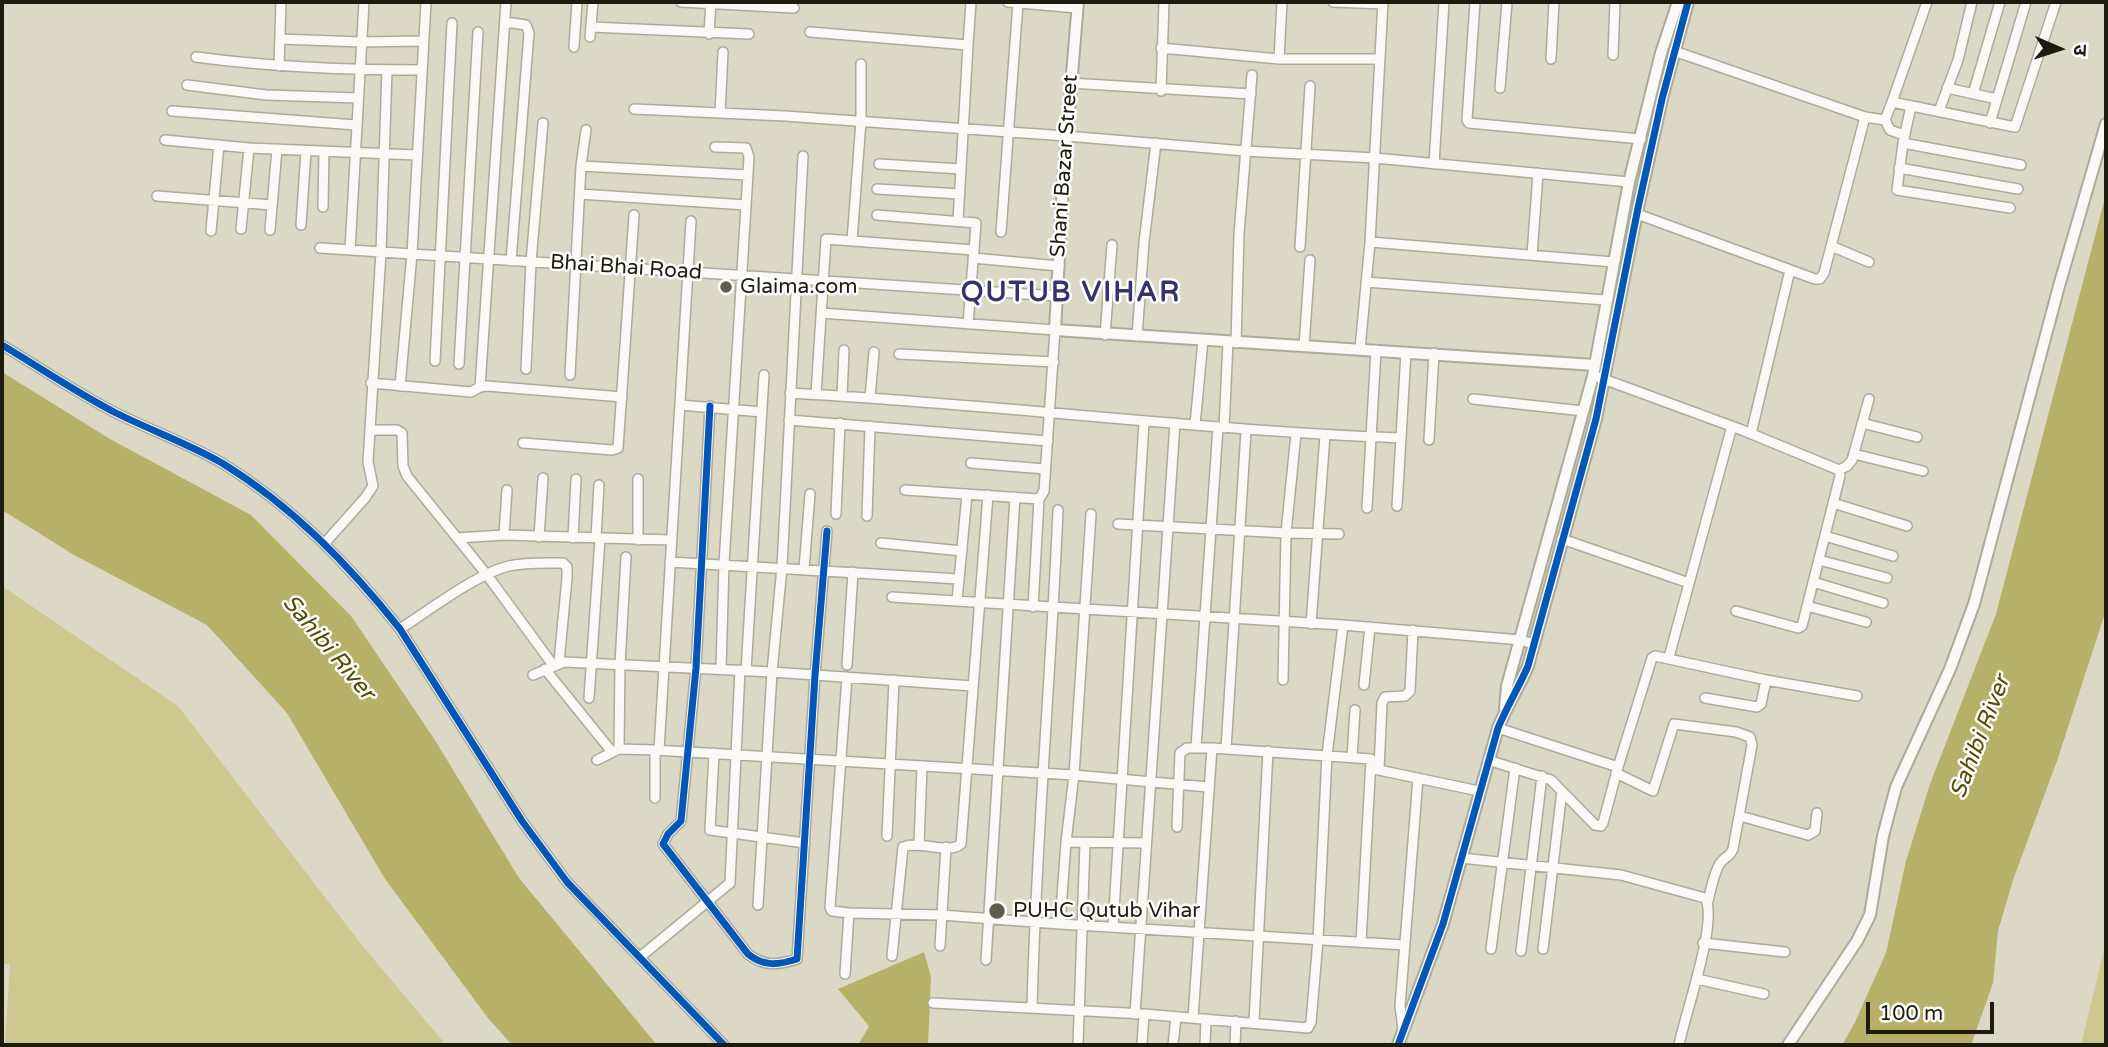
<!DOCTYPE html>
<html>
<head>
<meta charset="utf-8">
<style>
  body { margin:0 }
  #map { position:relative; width:2108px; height:1047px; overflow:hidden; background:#dbd9c5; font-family:"Varela Round","Noto Sans Devanagari",sans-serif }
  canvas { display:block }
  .frame { position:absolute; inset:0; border:4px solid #1c1b0d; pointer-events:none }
  .north { position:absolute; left:2024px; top:14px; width:70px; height:70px; -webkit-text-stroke:5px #fff; paint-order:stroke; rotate:93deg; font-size:19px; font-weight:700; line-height:28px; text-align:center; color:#1c1b0d }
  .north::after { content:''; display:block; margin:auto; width:24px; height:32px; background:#1c1b0d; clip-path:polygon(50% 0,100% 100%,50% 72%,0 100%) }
  .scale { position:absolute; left:1866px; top:1002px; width:128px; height:32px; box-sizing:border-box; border:4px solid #1c1b0d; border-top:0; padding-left:9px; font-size:21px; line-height:24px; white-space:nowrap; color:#1c1b0d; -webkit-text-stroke:5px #fff; paint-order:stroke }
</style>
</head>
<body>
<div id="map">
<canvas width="2108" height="1047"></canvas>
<div class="frame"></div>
<div class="north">उ</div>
<div class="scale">100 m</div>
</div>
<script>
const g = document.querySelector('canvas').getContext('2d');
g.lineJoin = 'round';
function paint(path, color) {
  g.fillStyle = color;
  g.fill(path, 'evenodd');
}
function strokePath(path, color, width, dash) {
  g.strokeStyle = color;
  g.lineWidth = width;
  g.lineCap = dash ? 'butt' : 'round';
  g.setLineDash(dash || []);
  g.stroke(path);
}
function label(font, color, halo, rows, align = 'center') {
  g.font = font + ' "Varela Round",sans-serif';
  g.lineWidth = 5;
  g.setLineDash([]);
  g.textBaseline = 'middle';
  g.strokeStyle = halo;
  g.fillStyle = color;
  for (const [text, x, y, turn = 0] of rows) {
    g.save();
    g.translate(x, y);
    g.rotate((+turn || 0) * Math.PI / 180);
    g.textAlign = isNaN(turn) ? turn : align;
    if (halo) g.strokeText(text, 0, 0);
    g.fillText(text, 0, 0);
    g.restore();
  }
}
const green = new Path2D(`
  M2,586L178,706L361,944L446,1045H5L10,965L2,963Z
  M2106,941V1045H2081Z`);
const water = new Path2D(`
  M2106,194V610L2058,758L2013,880L1998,931L1993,983L1971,1045H1842L1854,1024L1886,953L1906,861L1930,784L1996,614Z
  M2,372L110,439L251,515L351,616L433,737L519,878L657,1045H512L488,1018L385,879L287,713L207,625L74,555L2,510Z
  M924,952L931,977L928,1045H858L869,1026L838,989Z`);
const minor = new Path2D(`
  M681,2L794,8
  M1008,2L1077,8
  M1333,2L1383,4
  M1475,2L1467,120L1469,123L1641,139
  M1927,2L1892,102L2015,127L2056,2
  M505,22L526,25L529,33L511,261
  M591,27L749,34
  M810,32L968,45L971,2
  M709,34L711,2
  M590,37L593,2
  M280,39L361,42L422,41
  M574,47L577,2
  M1161,48L1279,59H1380
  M1674,51L1865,117L1885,120L1892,102
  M1613,55L1615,2
  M196,57C271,67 345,70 421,70
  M1279,59L1282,2
  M1551,59L1554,2
  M279,66L281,2
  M1070,83L1251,94
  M187,85L266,95L358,98
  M1500,88L1507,2
  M1947,88L1997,99
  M1161,91L1164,2
  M1973,94L2000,2
  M1911,106L1903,143L1897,190L2010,208
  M634,109L785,116L1066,136L1245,151L1375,158L1629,182
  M172,111L356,125
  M1939,111L1958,60L1972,2
  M720,113L723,52
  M1885,120L1890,130L1904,135
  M1990,123L2026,2
  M165,140L249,148L417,155
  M1903,143L2021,165
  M715,147L746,148L749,157L724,564L721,669
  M879,164L961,169
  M1434,164L1444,2
  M581,166L748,175
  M1899,168L2018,189
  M877,189L960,194
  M580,194L746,205
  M157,196L272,205
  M323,207L324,152
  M1637,214L1815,279H1820L1824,273L1865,117
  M877,215L976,223L974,250
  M958,221L968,45
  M301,225L306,151
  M241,229L249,148
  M270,230L277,149
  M211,231L219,145
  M1001,232L1018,3
  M852,241L861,121V64
  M1370,242L1614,262
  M1831,246L1869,262
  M1300,247L1310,86
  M320,248L1057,296
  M350,250L364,2
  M1532,255L1538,173
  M973,258L1059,266
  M1366,282L1605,300
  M821,313L1055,330L1044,491L1039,499L905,490
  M1105,335L1112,245
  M1137,336L1144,242L1156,143
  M1236,343L1239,234L1252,75
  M2,345C39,367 77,393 116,413C150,430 189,444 222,463C292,506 349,565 400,629L522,821L567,882L724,1045
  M1304,346L1310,260
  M1360,349L1370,242L1383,2
  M899,354L1054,362
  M435,361L452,23
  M459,364L478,32
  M526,369L531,262L543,123
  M570,375L581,166L586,130
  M1598,377L1742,430L1839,470L1840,476L1802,626L1798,628L1736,611
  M371,383L471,392L480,387L487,386L622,397
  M400,386L412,254L426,2
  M480,387L506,2
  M790,393C994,404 1197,430 1401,438
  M816,394L826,239L974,250L968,324
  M842,396L844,350
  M870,398L874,352
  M1473,399L1583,411
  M680,405L762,412
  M710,406L696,668L681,821L668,834L663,844L748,954C764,967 778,965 797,959L815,675L827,531
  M789,420L1048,441
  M1862,423L1917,437
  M1195,425L1203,340
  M1224,428L1228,342
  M370,430H397L402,433L403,466L407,476L487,575L553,665
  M1296,434L1286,533L1339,534
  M1751,434L1790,270
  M1429,440L1434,353
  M523,443L612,450L618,448L634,215
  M1854,454L1923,471
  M971,463L1045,469
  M1839,470L1847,466L1852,460L1869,399
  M1833,503L1907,526
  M1397,506L1406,352
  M1367,508L1376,350
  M836,514L840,423
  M1091,514L1074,775L1066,842L1060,924L1405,945
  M867,516L870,426
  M1118,524L1286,533L1283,680
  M504,535L507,490
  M1825,536L1893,556
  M539,537L543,478
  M457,538L504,535L671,540
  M573,538L576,479
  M596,538L599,485
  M1562,539L1689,583
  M638,540V479
  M881,543L962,551
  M324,544L365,498L373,486L368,462L381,252L387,70
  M1819,560L1887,578
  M670,562L959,579
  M804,569L810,494
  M1813,582L1883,603
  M892,597L1343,625L1521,640L1533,644
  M957,601L967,494
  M1807,606L1866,622
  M1033,607L1039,499
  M1311,624L1325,435
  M400,629C428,611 478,573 509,566C526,562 546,563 563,563L567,567V578L559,662
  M1669,657L1732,426
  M847,665L853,572
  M545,669L612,752
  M746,671L764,375
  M533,675L564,662L772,672L973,686
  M847,677L830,907L832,911L849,913L941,915L1060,924
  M1364,685L1370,627
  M589,698L600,539
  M1705,698L1757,707L1761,704L1766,680
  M1196,747L1218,427
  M619,749L620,664L626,557
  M1226,749L1246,431
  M655,750V798
  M659,750L691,221
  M714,753L710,830L805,843
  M1352,757L1355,710
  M597,760L619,749L655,750L1074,775L1208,787
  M1488,760L1551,780L1595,825L1601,826L1603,823L1618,767L1498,728
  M1618,767L1652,658L1655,656L1766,680L1857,696
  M1374,769L1479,791
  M1379,770L1382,703L1385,697L1405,696L1410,691L1413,630
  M1616,773L1653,791L1674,724L1736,732L1750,737L1752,745L1733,849C1730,857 1726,856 1721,862C1714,871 1711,890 1708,901
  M1740,816L1808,835L1815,831L1817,813
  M1177,827L1180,753L1187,748H1212
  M887,836L894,680
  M1066,842L1146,843
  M919,845L922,766
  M1461,858L1621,875L1705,898C1719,920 1684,1017 1679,1045
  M758,905L772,672L782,567L803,156
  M1113,927L1144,422
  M1703,943L1785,952
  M940,946L946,847
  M1491,949L1515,768
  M1543,949L1562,791
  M1521,951L1542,776
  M892,956L903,847C920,840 948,855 961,844L988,495
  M640,957L730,883L740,670
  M986,960L1015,497
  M845,974L849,913
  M1697,979L1764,994
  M933,1003L1144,1014L1308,1028L1311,1022L1318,940L1327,755L1343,625
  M1032,1008C1036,842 1051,676 1058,510
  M1135,1014C1149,817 1163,620 1175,423
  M1193,1018L1212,748L1371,759L1361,942
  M1254,1022L1268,751
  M1403,1030L1400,1006L1418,778
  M1078,1045L1085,843
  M1142,1045L1144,1014
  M1173,1045L1176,1017
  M1205,1045L1206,1019
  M1235,1045L1236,1021`);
const tertiary = new Path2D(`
  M1078,2L1063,183L1055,330L1595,365
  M1505,708L1507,686L1593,376L1629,182L1661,53L1678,2
  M1398,1045L1443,924L1498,728C1507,706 1519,687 1528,666L1596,419L1638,208L1662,99L1688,2
  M1788,1045L1857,941L1870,915L1883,836L1896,787L1950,669L1974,604L2059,286L2106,124`);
const cycleway = new Path2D(`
  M2,345C39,367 77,393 116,413C150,430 189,444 222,463C292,506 349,565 400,629L522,821L567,882L724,1045
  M710,406L696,668L681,821L668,834L663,844L748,954C764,967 778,965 797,959L815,675L827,531
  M1398,1045L1443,924L1498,728C1507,706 1519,687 1528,666L1596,419L1638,208L1662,99L1688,2`);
const markers = [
  [726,287,7,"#5f5e4d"],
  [997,911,9,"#5f5e4d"]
];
const streetNames = [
  ["Shani Bazar Street",1065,166,-86],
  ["Bhai Bhai Road",626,268,4]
];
const poiNames = [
  ["Glaima.com",740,287],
  ["PUHC Qutub Vihar",1013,911]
];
const waterNames = [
  ["Sahibi River",328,648,50],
  ["Sahibi River",1981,737,-69]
];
const districtNames = [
  ["QUTUB VIHAR",1071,294]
];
paint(green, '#cdc790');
paint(water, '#b7b069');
strokePath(minor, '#acaa9b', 12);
strokePath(tertiary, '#acaa9b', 14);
strokePath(minor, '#faf9f6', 9);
strokePath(tertiary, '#faf9f6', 10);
strokePath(cycleway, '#0057b8', 7);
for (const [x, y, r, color] of markers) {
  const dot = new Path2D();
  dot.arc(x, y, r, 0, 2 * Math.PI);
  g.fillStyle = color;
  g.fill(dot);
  strokePath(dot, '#fff', 2.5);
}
label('21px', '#1c1b0d', '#fff', streetNames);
label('21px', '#1c1b0d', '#fff', poiNames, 'left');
label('italic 23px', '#534b00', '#fff', waterNames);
g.letterSpacing = '2px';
label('bold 28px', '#35326d', '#fff', districtNames);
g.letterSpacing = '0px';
</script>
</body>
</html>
